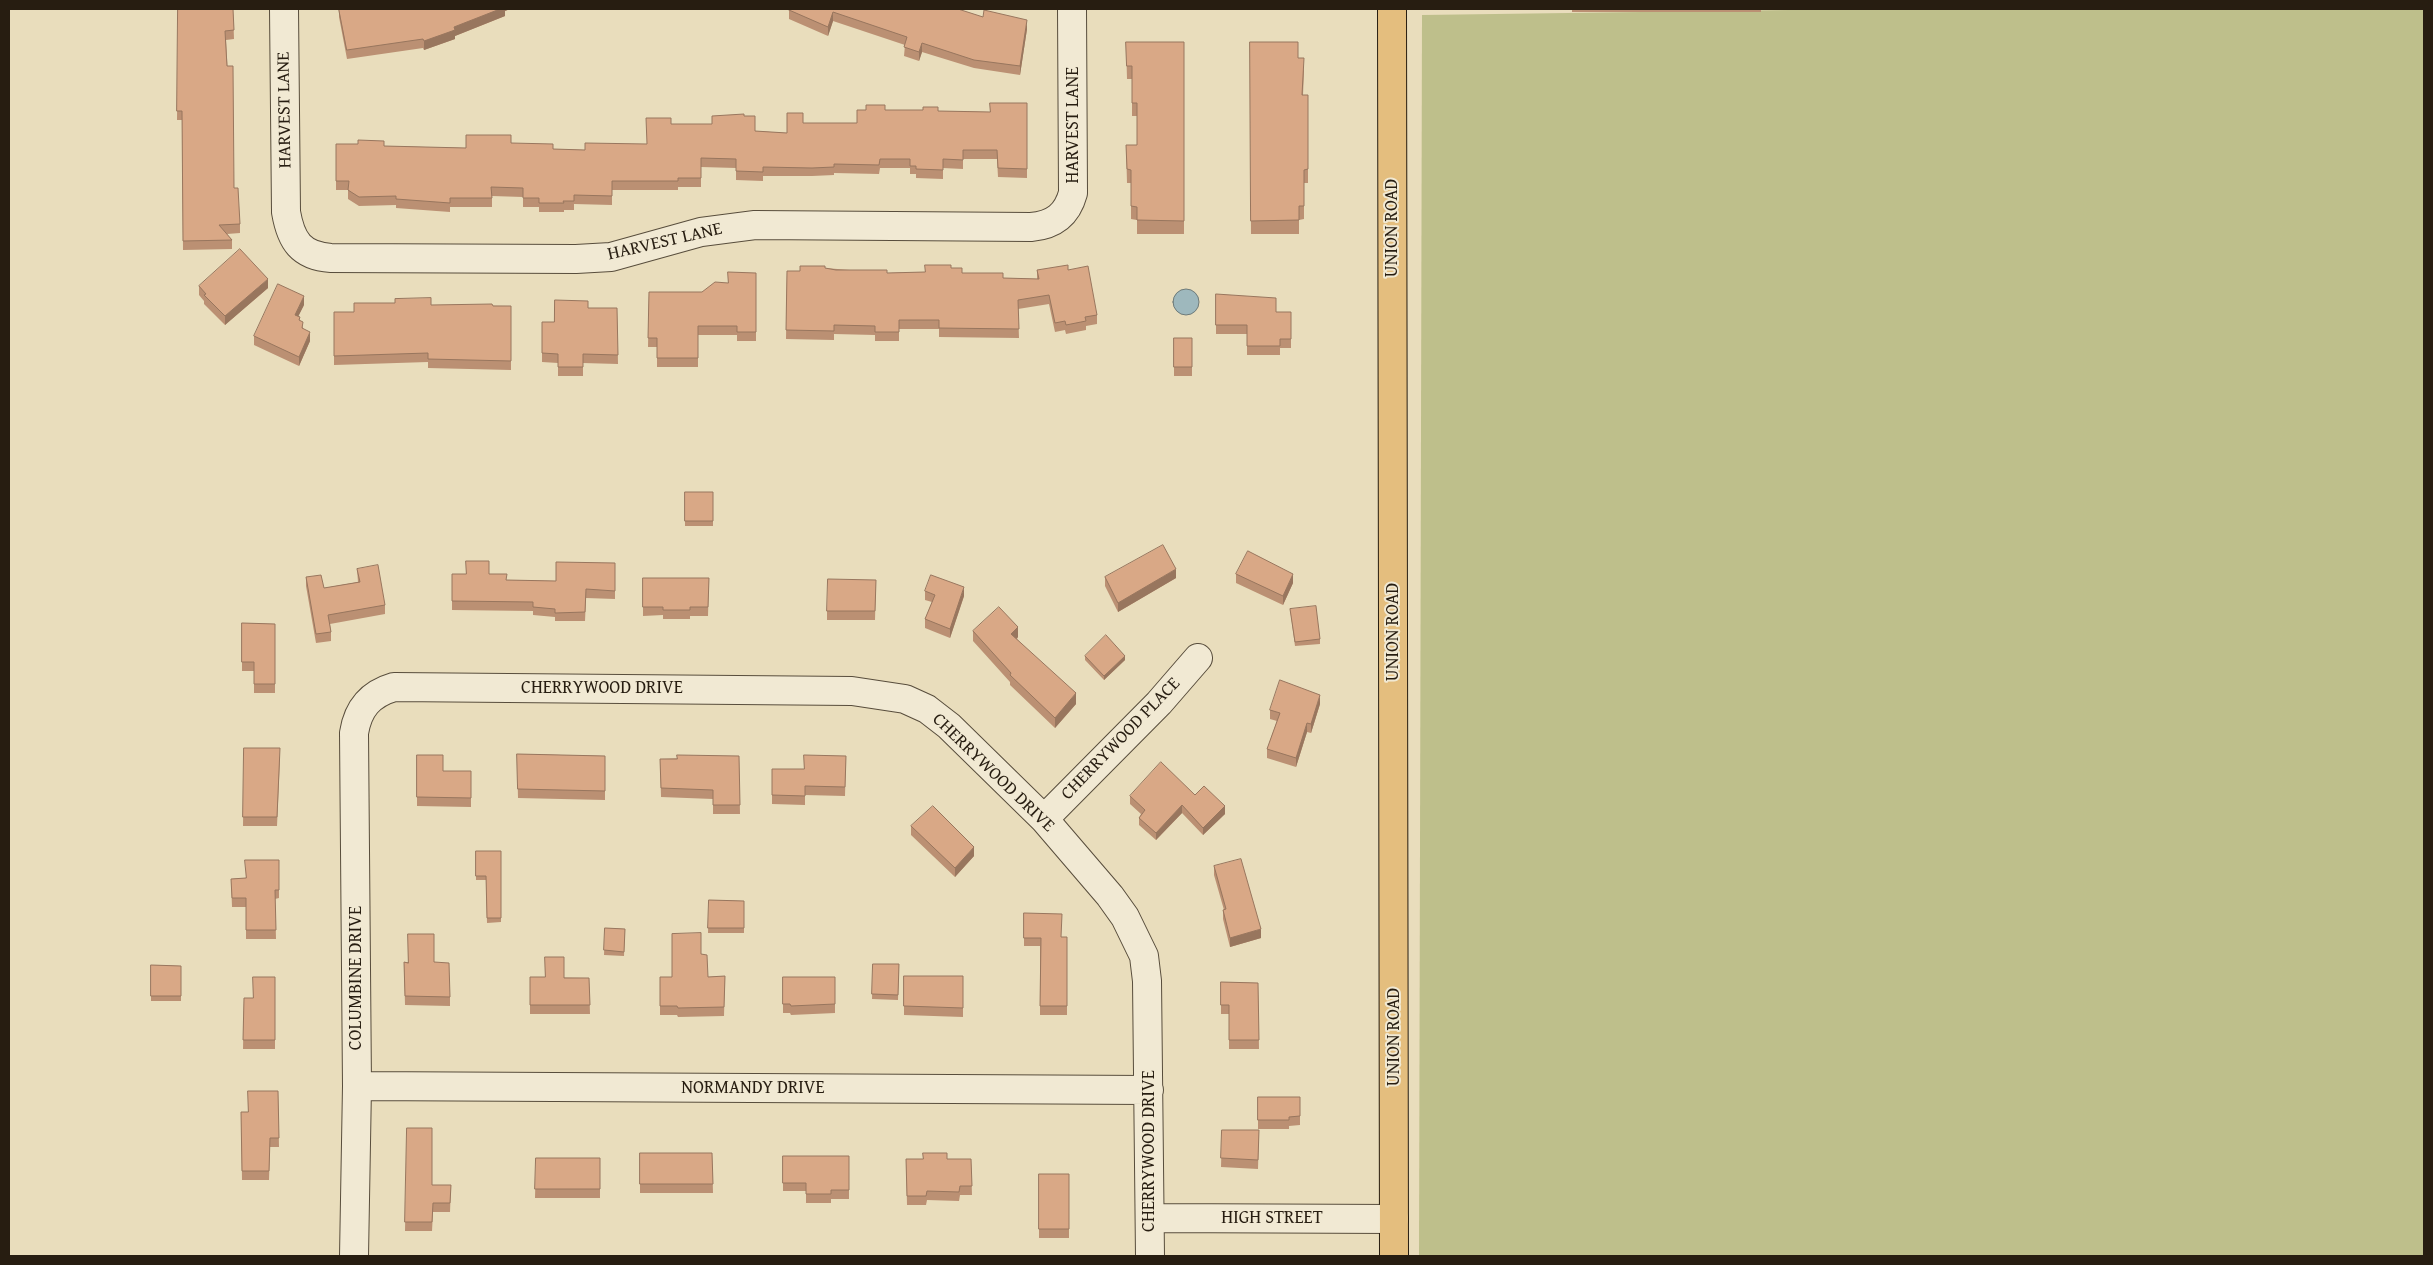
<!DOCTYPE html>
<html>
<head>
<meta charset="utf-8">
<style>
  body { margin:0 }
  #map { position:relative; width:2433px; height:1265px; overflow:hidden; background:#e9ddbc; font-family:"Gentium Book Plus",serif }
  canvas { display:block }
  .frame { position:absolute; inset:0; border:10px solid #271d11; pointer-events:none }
</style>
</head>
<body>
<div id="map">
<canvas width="2433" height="1265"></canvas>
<div class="frame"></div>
</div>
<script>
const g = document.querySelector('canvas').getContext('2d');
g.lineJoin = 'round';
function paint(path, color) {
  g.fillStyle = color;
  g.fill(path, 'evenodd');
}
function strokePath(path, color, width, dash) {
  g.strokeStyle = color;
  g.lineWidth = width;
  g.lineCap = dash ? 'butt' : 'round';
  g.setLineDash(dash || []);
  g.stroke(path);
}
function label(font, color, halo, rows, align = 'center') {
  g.font = font + ' "Gentium Book Plus",serif';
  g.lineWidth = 4;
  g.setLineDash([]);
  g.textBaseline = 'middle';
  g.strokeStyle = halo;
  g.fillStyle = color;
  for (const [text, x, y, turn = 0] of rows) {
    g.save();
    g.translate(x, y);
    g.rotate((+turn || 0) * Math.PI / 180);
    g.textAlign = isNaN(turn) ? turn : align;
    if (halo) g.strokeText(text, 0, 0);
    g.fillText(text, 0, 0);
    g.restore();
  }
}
const green = new Path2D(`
  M1861,9H2424V1256H1419L1422,15Z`);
const water = new Path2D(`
  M1173 302a13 13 0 1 1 26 0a13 13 0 1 1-26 0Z`);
const minor = new Path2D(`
  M284,9L286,212C291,241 301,256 331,258L576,259L611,257L701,232L755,225L1031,227C1054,225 1067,215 1073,193L1072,9
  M1044,819L1159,703L1198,658
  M357,1086L1149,1090
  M1150,1218L1394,1219
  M354,1256L357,1086L354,733C358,708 370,694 394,687L852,691L905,699L927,709L949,726L1044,819L1110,896L1125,917L1144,956L1147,981L1150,1256`);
const major = new Path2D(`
  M1392,9L1394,1256`);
const wall = new Path2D(`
  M178,9H233L234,39L226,40L234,188L240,224V233L227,234L232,240V249L183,250L182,120H177Z
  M339,9H510L505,11V16L455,36V39L424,50L423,48L347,59L339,17Z
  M1572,9H1761V12H1572Z
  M789,10L983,17L1027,29L1020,75L974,68L922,52L919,61L904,56L905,45L833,21L828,36L789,19Z
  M1126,42H1184V234H1137V220L1131,219V183H1127L1126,145H1137V116H1132V79H1127Z
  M1250,42L1298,58L1304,71L1303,95H1308V183H1304V219L1299,220V234H1251Z
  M1027,103V178L998,177L997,159H963V169L943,168V179L916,178V174H910V168H880L879,174L834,173V175L812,176H763V181L736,180V168L701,167V187H678V190H612V205L574,204V210H564V212H539V207H523V197L492,196V207H450V212L396,208V205L359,206L348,199V190H336V144L384,146L466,148L511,143L553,149L585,150L647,144L671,124H712L744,116L755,131L787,133L803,123H857L885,110L990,112Z
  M825,268L887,273L925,272L951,268L962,273L1003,278L1037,279V270H1068L1097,315V324L1086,326V330L1066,334L1065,330L1055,332L1049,304L1018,309L1019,338L939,337V329H899V341H875V335L834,334V340L786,339L787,271H800Z
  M756,273V341H737V335H698V367H657V347H648L649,292H702Z
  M199,286L268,288L225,325L204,304V301L199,295Z
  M1216,294L1276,312H1291V348H1280V355H1247V334H1216Z
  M304,305L298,316L303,328L310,341L299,366L254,345V336Z
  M431,305L511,306V370L428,368V362L334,365V312H354Z
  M588,308H617L618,364L583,363V376H558V363L542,362V322H554Z
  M1174,338H1192V376H1174Z
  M685,492H713V526H685Z
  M615,563V599L586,598L585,621H555V617L533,615V611L452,610V574H489L506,580L556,581Z
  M357,569L385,605V614L330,624L331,632V641L316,643L306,586V577L324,588L358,582Z
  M1236,574L1293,583L1283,605L1236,583Z
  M1105,577L1176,578L1118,612L1105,586Z
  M643,578H709L708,616H690V619H663V615L643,616Z
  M876,580L875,620H827V611Z
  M925,591L964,596L950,638L925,628V619L932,602L925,600Z
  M1290,609L1320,639V644L1295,646Z
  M242,623L275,624V693H254V671H242Z
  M973,631L1018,637L1017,639L1076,704L1055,728L1010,685V682L973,641Z
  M1085,656L1125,660L1104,680L1085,660Z
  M1320,704L1311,733L1307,732L1296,767L1267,758V749L1277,721L1270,719V710Z
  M244,748L280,757L277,826H243Z
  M517,754L605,756V800L518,798Z
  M417,755L443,771H471V807L417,806Z
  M739,756L740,814H713V799L661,797L660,759Z
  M846,756L845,796L805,795V805L772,804V769H804Z
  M1195,795L1225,814L1203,835L1182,813L1156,840L1139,825V818L1141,814L1130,804V796Z
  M911,826L974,856L955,877L911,835Z
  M476,851H501V922L487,923L486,880H476Z
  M279,860V898L275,899L276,939H246V907H232L231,879L245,878Z
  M1214,866L1261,938L1230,947L1223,919V910H1224L1214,875Z
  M709,900L744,901V933H708Z
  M1024,913L1061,937H1067V1015H1040V946H1024Z
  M605,928L625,929L624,956L604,955Z
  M701,954L708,977L725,976L724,1016L678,1017L677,1015H660V977H672Z
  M404,962H434L450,997V1006L405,1005Z
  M873,964H899L898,1000L872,999Z
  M151,965L181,966V1001H151Z
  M904,976H963V1017L904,1015Z
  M275,977V1049H243L244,998H253Z
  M530,977L589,978L590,1014H530Z
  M783,977H835V1013L791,1015L790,1013H783Z
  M1221,982L1258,983L1259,1049H1229V1014H1221Z
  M278,1091L279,1147H270L269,1180H242L241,1112H248Z
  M1258,1097H1300V1125L1289,1126V1129H1258Z
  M407,1128L432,1185H451L450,1212H433L432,1231H405Z
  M1222,1130H1259L1258,1169L1221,1167Z
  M640,1153H712L713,1193H640Z
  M783,1156H849V1199H831V1203H806V1191H783Z
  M536,1158H600V1198H535Z
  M906,1159H971L972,1195H960L959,1201L927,1200L926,1205H907Z
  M1039,1174H1069V1238H1039Z`);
const shadedWall = new Path2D(`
  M500,9H510L505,11V16L455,36V39L424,50V41L454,27Z
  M833,12V21L828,36V27Z
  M1027,20V29L1020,75V66Z
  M922,43V52L919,61V52Z
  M268,279V288L225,325V316Z
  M304,296V305L295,323V315Z
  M310,332V341L299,366V357Z
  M1176,569V578L1118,612V603Z
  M1293,574V583L1283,605V596Z
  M964,587V596L950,638V629Z
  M1018,627V637L1011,644V634Z
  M1125,656V660L1104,680V676Z
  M1076,693V704L1055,728V718Z
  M1320,695V704L1311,733V724Z
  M1307,723V732L1296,767V758Z
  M1182,805V813L1156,840V833Z
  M1225,806V814L1203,835V828Z
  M974,847V856L955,877V868Z
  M1261,929V938L1230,947V938Z`);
const building = new Path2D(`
  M178,9H233L234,30L225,31L227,66H233L234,188H238L240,224L219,225L232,240L183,241L182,111H177Z
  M339,9H500L454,27L455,30L424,41L423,39L347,50Z
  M790,9H958L983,17L984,10L1027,20L1020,66L974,60L922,43L919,52L904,47L907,37L833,12L828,27L789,10Z
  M1126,42H1184V221L1137,220V207L1131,206V170L1127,169L1126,145H1137V103H1132V66H1127Z
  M1250,42H1298V58H1304L1302,95H1308V169L1304,170V206H1299V220L1251,221Z
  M990,103H1027V169L998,168L997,150H963V160L943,159V170L916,169V166H910V159H880L879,165L834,164V167L812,168L763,167V172L736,171V159L701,158V178H678V181H612V196L574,195V201H563L564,203H539V198H523V188L491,187L492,198H450V203L396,199V196L359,197L348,190L349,181H336V144H358V140L384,141V146L466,148V135H511V143L553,144V149L585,150V143L647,144L646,118H671V124H712V116L744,114V116H755V131L787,133V113H803V123H857V110H866V105H885V110H923V107H938V111L990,112Z
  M240,249L268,279L225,316L204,295L206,294L199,286Z
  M925,265H951V268H962V273H1003V278L1039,279L1037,270L1068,265V270L1088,266L1097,315L1085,317L1086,321L1066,325L1065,321L1055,323L1049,295L1018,300L1019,329L939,328V320H899V332H875V326L834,325V331L786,330L787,271H800V266H825V268L836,270H887V273L925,272Z
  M728,272L756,273V332H737V326H698V358H657V338H648L649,292H702L715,282L728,283Z
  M278,284L304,296L295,315L300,317L299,320L303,322L302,328L310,332L299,357L254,336Z
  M1216,294L1276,298V312H1291V339H1280V346H1247V325H1216Z
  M431,298V305L492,304L493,306H511V361L428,359V353L334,356V312H354V303H395V299Z
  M555,300L588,301V308H617L618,355L583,354V367H558V354L542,353V322H554Z
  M1174,338H1192V367H1174Z
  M685,492H713V521H685Z
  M1163,545L1176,569L1118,603L1105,577Z
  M1248,551L1293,574L1283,596L1236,574Z
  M466,561H489V574H507L506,580L556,581V562L615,563V591L586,589L585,612L555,613V609L533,607V602L452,601V574H466Z
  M378,565L385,605L328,615L331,632L316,634L306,577L321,575L324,588L360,582L357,569Z
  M931,575L964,587L950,629L925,619L935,595L925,591Z
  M643,578H709L708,607H690V610H663V607H643Z
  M828,579L876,580L875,611H827Z
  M1316,606L1320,639L1295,642L1290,609Z
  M999,607L1018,627L1011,634L1076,693L1055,718L1010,675L1011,673L973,631Z
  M242,623L275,624V684H254V662H242Z
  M1106,635L1125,656L1104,676L1085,656Z
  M1280,680L1320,695L1311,724L1307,723L1296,758L1267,749L1280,713L1270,710Z
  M244,748H280L277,817H243Z
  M517,754L605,756V791L518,789Z
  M417,755H443V771H471V798L417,797Z
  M677,755L739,756L740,805H713V790L661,788L660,759H677Z
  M804,755L846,756L845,787L805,786V796L772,795V769H804Z
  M1161,762L1195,795L1204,786L1225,806L1203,828L1182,805L1156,833L1139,818L1145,810L1130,796Z
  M933,806L974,847L955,868L911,826Z
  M476,851H501V918H487L486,876H476Z
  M1241,859L1261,929L1230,938L1223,910L1226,909L1214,866Z
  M245,860H279V890H275L276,930H246V898H232L231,879L246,878Z
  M709,900L744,901V928H708Z
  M1024,913L1062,914L1061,937H1067V1006H1040L1041,938H1024Z
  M605,928L625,929L624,952L604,950Z
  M701,933V954L707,955L708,977L725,976L724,1007L678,1008L677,1006H660V977H672V934Z
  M408,934H434V962L449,963L450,997L405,996L404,962L408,963Z
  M545,957H564V978H589L590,1005H530V977H545Z
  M873,964H899L898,995L872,994Z
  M151,965L181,966V996H151Z
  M904,976H963V1008L904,1006Z
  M253,977H275V1040H243L244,998H253Z
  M783,977H835V1004L791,1006L790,1004H783Z
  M1221,982L1258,983L1259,1040H1229V1005H1221Z
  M248,1091H278L279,1138H270L269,1171H242L241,1112H248Z
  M1258,1097H1300V1116L1289,1117V1120H1258Z
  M407,1128H432V1185H451L450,1203H433L432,1222H405Z
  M1222,1130H1259L1258,1160L1221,1158Z
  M640,1153H712L713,1184H640Z
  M923,1153H947V1159H971L972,1186H960L959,1192L927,1191L926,1196H907L906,1159H923Z
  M783,1156H849V1190H831V1194H806V1183H783Z
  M536,1158H600V1189H535Z
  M1039,1174H1069V1229H1039Z`);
const streetNames = [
  ["HARVEST LANE",285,110,-91],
  ["HARVEST LANE",1073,125,-90],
  ["UNION ROAD",1392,228,-90],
  ["HARVEST LANE",665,242,-13],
  ["UNION ROAD",1393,632,-90],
  ["CHERRYWOOD DRIVE",602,688],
  ["CHERRYWOOD PLACE",1121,739,-46],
  ["CHERRYWOOD DRIVE",993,773,44],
  ["COLUMBINE DRIVE",356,978,-90],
  ["UNION ROAD",1394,1037,-90],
  ["NORMANDY DRIVE",753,1088],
  ["CHERRYWOOD DRIVE",1149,1151,-90],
  ["HIGH STREET",1272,1218]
];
paint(green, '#bebf8b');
paint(water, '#9eb8bd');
strokePath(water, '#6e7a78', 1);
strokePath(minor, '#584d3c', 30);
strokePath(major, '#271d11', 30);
strokePath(minor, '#f1e9d3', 28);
strokePath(major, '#e4be7e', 28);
paint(wall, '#bb9073');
paint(shadedWall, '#98765e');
paint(building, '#d9a886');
strokePath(building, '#98765e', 1);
label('18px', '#271d11', '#f1e9d3', streetNames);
</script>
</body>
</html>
